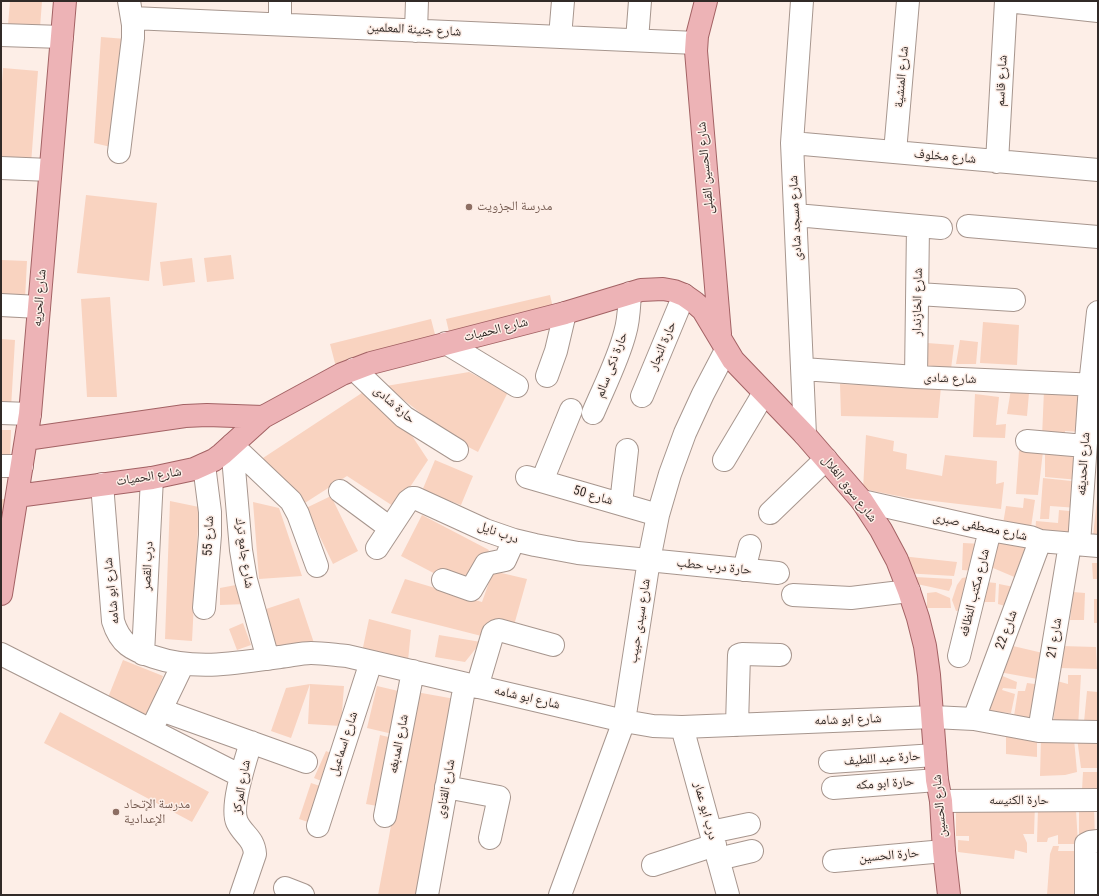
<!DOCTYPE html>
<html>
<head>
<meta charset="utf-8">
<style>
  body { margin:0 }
  #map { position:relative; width:1099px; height:896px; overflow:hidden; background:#fdeee7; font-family:"Roboto Condensed",sans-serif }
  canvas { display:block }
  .frame { position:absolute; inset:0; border:2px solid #312a27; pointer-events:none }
</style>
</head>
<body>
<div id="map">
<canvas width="1099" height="896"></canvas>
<div class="frame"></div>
</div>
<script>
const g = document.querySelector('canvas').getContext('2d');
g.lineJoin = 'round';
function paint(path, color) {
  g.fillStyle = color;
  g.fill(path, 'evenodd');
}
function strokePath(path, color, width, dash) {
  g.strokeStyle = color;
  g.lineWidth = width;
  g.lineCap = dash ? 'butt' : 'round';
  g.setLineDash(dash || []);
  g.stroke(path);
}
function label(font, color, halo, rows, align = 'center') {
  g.font = font + ' "Roboto Condensed","Noto Naskh Arabic",sans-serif';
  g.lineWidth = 3;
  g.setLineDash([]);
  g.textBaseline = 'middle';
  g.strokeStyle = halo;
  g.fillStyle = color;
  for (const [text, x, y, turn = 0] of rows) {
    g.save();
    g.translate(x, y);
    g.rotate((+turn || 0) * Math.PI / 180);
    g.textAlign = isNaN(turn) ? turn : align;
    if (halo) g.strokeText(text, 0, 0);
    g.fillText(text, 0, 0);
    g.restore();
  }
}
const building = new Path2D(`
  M10,1H42L40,28L8,25Z
  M101,37L126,39L115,148L94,143Z
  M3,68L38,71L31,164L1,162V98Z
  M86,195L157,203L149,281L77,273Z
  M231,255L234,279L207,282L204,258Z
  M192,258L195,282L163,286L160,262Z
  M1,260L27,261L24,318L1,317Z
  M550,295L554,312L450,336L446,319Z
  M110,297L117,397H87L81,299Z
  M431,319L437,342L336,367L330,344Z
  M983,322L1019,325L1017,365L980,363Z
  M1,339L15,340L11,408H1Z
  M960,340L978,342L976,364H956Z
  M927,343L954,345L951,369H926Z
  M469,372L508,392L478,452L455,440L386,386Z
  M377,383L428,460L396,508L347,476L297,508L263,458Z
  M840,384L941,387L938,418L841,416Z
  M1011,389L1029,393L1027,416L1007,414Z
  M1044,390L1085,392L1082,432L1065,431V439L1042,437Z
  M975,394L999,397L996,425L1006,424L1005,438L973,437Z
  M1,430H11L10,458H1Z
  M866,435L894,441L893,451L907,454L906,469L942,476L945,455L997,461L996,484L1004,482L1001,509L908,498L863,489Z
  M1045,449L1082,452L1079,480L1045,477Z
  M1019,451H1043L1038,495L1016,494Z
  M435,460L473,476L461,505L422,491Z
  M1043,478L1081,482L1078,508L1050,506L1049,519H1040Z
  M331,496L358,551L333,564L306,508Z
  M1024,498L1035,500L1030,534L1002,530L1006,506L1023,508Z
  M1,499H4L3,531H1Z
  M1097,499H1098V535L1093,536Z
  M170,501L199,507L192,641L165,639Z
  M253,502L279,508L302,576L259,579Z
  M1059,510L1079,512L1077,537L1035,533L1036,521L1058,523Z
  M422,515L489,550L468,591L401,556Z
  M998,540L1025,547L1028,557L1019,579L986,565Z
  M963,543L983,544L975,571L962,570Z
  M901,556L957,562L954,576L904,573Z
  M1092,563H1098V579H1093Z
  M493,571L527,579L509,643L391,613L405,579L482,602Z
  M973,576L965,610L956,611L952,600L957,585L962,578Z
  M915,577L952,579V584L949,591L917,584Z
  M986,582L996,583L995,602H982Z
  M241,584L246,604L220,605V588Z
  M999,584L1019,588L1012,608L998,604Z
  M936,592L950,598L951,608H927V593Z
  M1073,592L1085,593L1084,620H1070Z
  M299,598L314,643L275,657L260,611Z
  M1094,599H1098V623H1094Z
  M369,619L411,630L408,661L362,652Z
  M243,623L251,645L237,650L229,629Z
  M439,635L481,642L465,662L435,657Z
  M1013,646L1047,654L1043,680L999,672Z
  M1061,646L1096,647L1097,669L1060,668Z
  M123,660L163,676L147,716L107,700Z
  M1000,675L1017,682L1016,689L1003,688L1002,690L1015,694L1011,713L978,711Z
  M1068,675H1081L1078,727L1053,728L1057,681L1068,684Z
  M1027,683L1042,685L1036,718L1014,716L1018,691H1025Z
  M310,684L291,738L271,731L286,688L310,684L344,686L341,726L308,724Z
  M377,686L407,693L397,735L367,728Z
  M1087,691L1098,692V722H1084Z
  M416,692L455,699L419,895H378Z
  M60,712L209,792L192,822L44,743Z
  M1006,734L1037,737V757L1006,754Z
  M380,735L397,739L383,807L366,804Z
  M1041,738H1053L1055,743L1074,739L1077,772L1065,775L1040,776Z
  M1077,738H1098V768H1081Z
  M326,751L337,756L326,783L314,778Z
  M1083,772H1098V795L1088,794L1087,789L1082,790Z
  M311,783L326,788L314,824L299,819Z
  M956,804H1035L1034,834H1023L1027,843V853L1015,850L1014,859L958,852V840L969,841V836H956Z
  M1094,806L1095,839L1079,841V807Z
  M1038,808L1076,810L1078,844H1058V835L1048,838L1047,842H1037Z
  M1053,846H1059L1058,851H1080L1081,895H1047L1050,854Z
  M1091,854H1098V895H1094Z`);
const minor = new Path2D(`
  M802,1L792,143L805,435
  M1007,1L1098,11
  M132,18L696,43
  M280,24V1
  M416,31L417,1
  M1,35L62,37
  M560,37L563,1
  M637,40L640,1
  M792,143L1098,170
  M119,152L133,38V25L129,1
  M895,152L908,1
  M997,162L1006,1
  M1,168L50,170
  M796,215L941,228
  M968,226L1098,237
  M918,294L1014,300
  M1,305L39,307
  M446,343L517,386
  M354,369L404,417L457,450
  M803,369L916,377L1098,385
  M547,376L556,351L565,313
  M916,377L918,226
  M642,396L684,295
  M1,413L30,414
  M593,413C604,387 618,360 625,333C629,320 629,307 630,293
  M1027,441L1085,446
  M232,445L241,550L246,580L268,659
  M232,445L291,501L298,514L317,566
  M724,460L764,393
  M204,465L210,512V535L204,608
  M1,466H22
  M527,477L658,515
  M542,481L571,410
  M102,484L113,621C120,644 132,650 154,657C195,671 238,663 280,657C290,656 301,653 311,653C323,653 335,655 347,656L624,721L653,726L682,727L933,717L974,719L1039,731L1098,732
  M340,491L390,528
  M862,501L990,530L1030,537L1040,541L1098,546
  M621,504L627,450
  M770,513L826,459
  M1079,544L1090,385L1098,312
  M377,548L408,501L412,498H415L485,530L514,540L535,545L578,553L778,573
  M744,570L750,546
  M443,580L471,590L486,564L505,560L514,540
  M793,595L851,598L909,591
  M1,654L241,776
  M143,654L152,478
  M959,656L990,530
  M477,687L493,633L496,631L499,630L553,645
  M161,710L306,762
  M974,719L1040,541
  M155,722L183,664
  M737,725L739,655L742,654L780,655
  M682,727L728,895
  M1039,731L1070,544
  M830,762L935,755
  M446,787L499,797L490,838
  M833,788L937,780
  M941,801L1098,800
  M385,816L413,671
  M318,826L371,662
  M711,832L749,824
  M718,859L752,851
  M834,861L944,851
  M653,865L715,845
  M285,888L303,895
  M241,895L255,854C254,838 243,835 237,822C230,806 246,759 251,742
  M427,895L465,684
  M560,895L624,721L649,560L658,515L670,474L685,433L703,394L726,350
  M1086,895V844L1090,842L1098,841`);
const major = new Path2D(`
  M706,1L697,36L696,51L720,334
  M26,439L185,416L207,415L263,417
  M17,496L152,478L194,469L214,460L222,454L263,417L342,374L371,363L565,313L641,290L663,289L674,291L684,295L694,302L703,310L733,360L805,435L862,501L881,530L897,560L909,591L918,618L925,646L929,675L937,780L941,801L944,851L949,895
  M1,594L30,414L65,1`);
const markers = [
  [469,207,4,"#8d6e63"],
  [116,812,4,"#8d6e63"]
];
const streetNames = [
  ["شارع جنينة المعلمين",414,30,3],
  ["شارع المنشية",902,77,-85],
  ["شارع قاسم",1002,81,-87],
  ["شارع مخلوف",945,157,5],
  ["شارع الحسين القبلى",706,168,-95],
  ["شارع مسجد شادى",796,218,-93],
  ["شارع الحريه",40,298,-85],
  ["شارع الخازندار",918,302,-89],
  ["شارع الحميات",496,330,-14],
  ["حارة النجار",663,346,-67],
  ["حارة ذكى سالم",612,365,-69],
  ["شارع شادى",950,379,2],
  ["حارة شادى",394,405,41],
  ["شارع الحديقه",1084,464,-86],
  ["شارع الحميات",149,477,-9],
  ["شارع سوق الغلال",849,489,52],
  ["شارع 50",593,496,16],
  ["شارع مصطفى صبرى",980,527,12],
  ["درب نايل",498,533,20],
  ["شارع 55",209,536,-88],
  ["شارع جامع ترك",244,553,82],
  ["درب القصر",148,566,-87],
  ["حارة درب حطب",714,567,6],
  ["شارع ابو شامه",112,591,-96],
  ["شارع مكتب النظافه",975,593,-76],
  ["شارع سيدى حبيب",640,621,-81],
  ["شارع 22",1007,630,-70],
  ["شارع 21",1055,638,-81],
  ["شارع ابو شامه",527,698,13],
  ["شارع ابو شامه",848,720,-2],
  ["شارع اسماعيل",344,744,-72],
  ["شارع المدبغه",399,744,-79],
  ["حارة عبد اللطيف",882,759,-4],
  ["حارة ابو مكه",885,784,-4],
  ["شارع المركز",242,787,-80],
  ["شارع القناوى",446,789,-80],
  ["حارة الكنيسه",1019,801],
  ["شارع الحسين",940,806,-95],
  ["درب ابو عمار",705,811,75],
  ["حارة الحسين",889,856,-5]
];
const educationNames = [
  ["مدرسة الجزويت",477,207],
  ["مدرسة الإتحاد",124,805],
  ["الإعدادية",124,820]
];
paint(building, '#f9d3c0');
strokePath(minor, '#a7968e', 24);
strokePath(major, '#a36264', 24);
strokePath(minor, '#fff', 22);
strokePath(major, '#edb3b6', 22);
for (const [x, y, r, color] of markers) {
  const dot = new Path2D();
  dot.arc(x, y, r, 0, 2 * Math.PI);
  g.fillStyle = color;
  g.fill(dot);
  strokePath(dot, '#fdeee7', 1.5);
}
label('13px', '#312a27', '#fdeee7', streetNames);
label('13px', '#785e54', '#fdeee7', educationNames, 'left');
</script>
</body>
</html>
